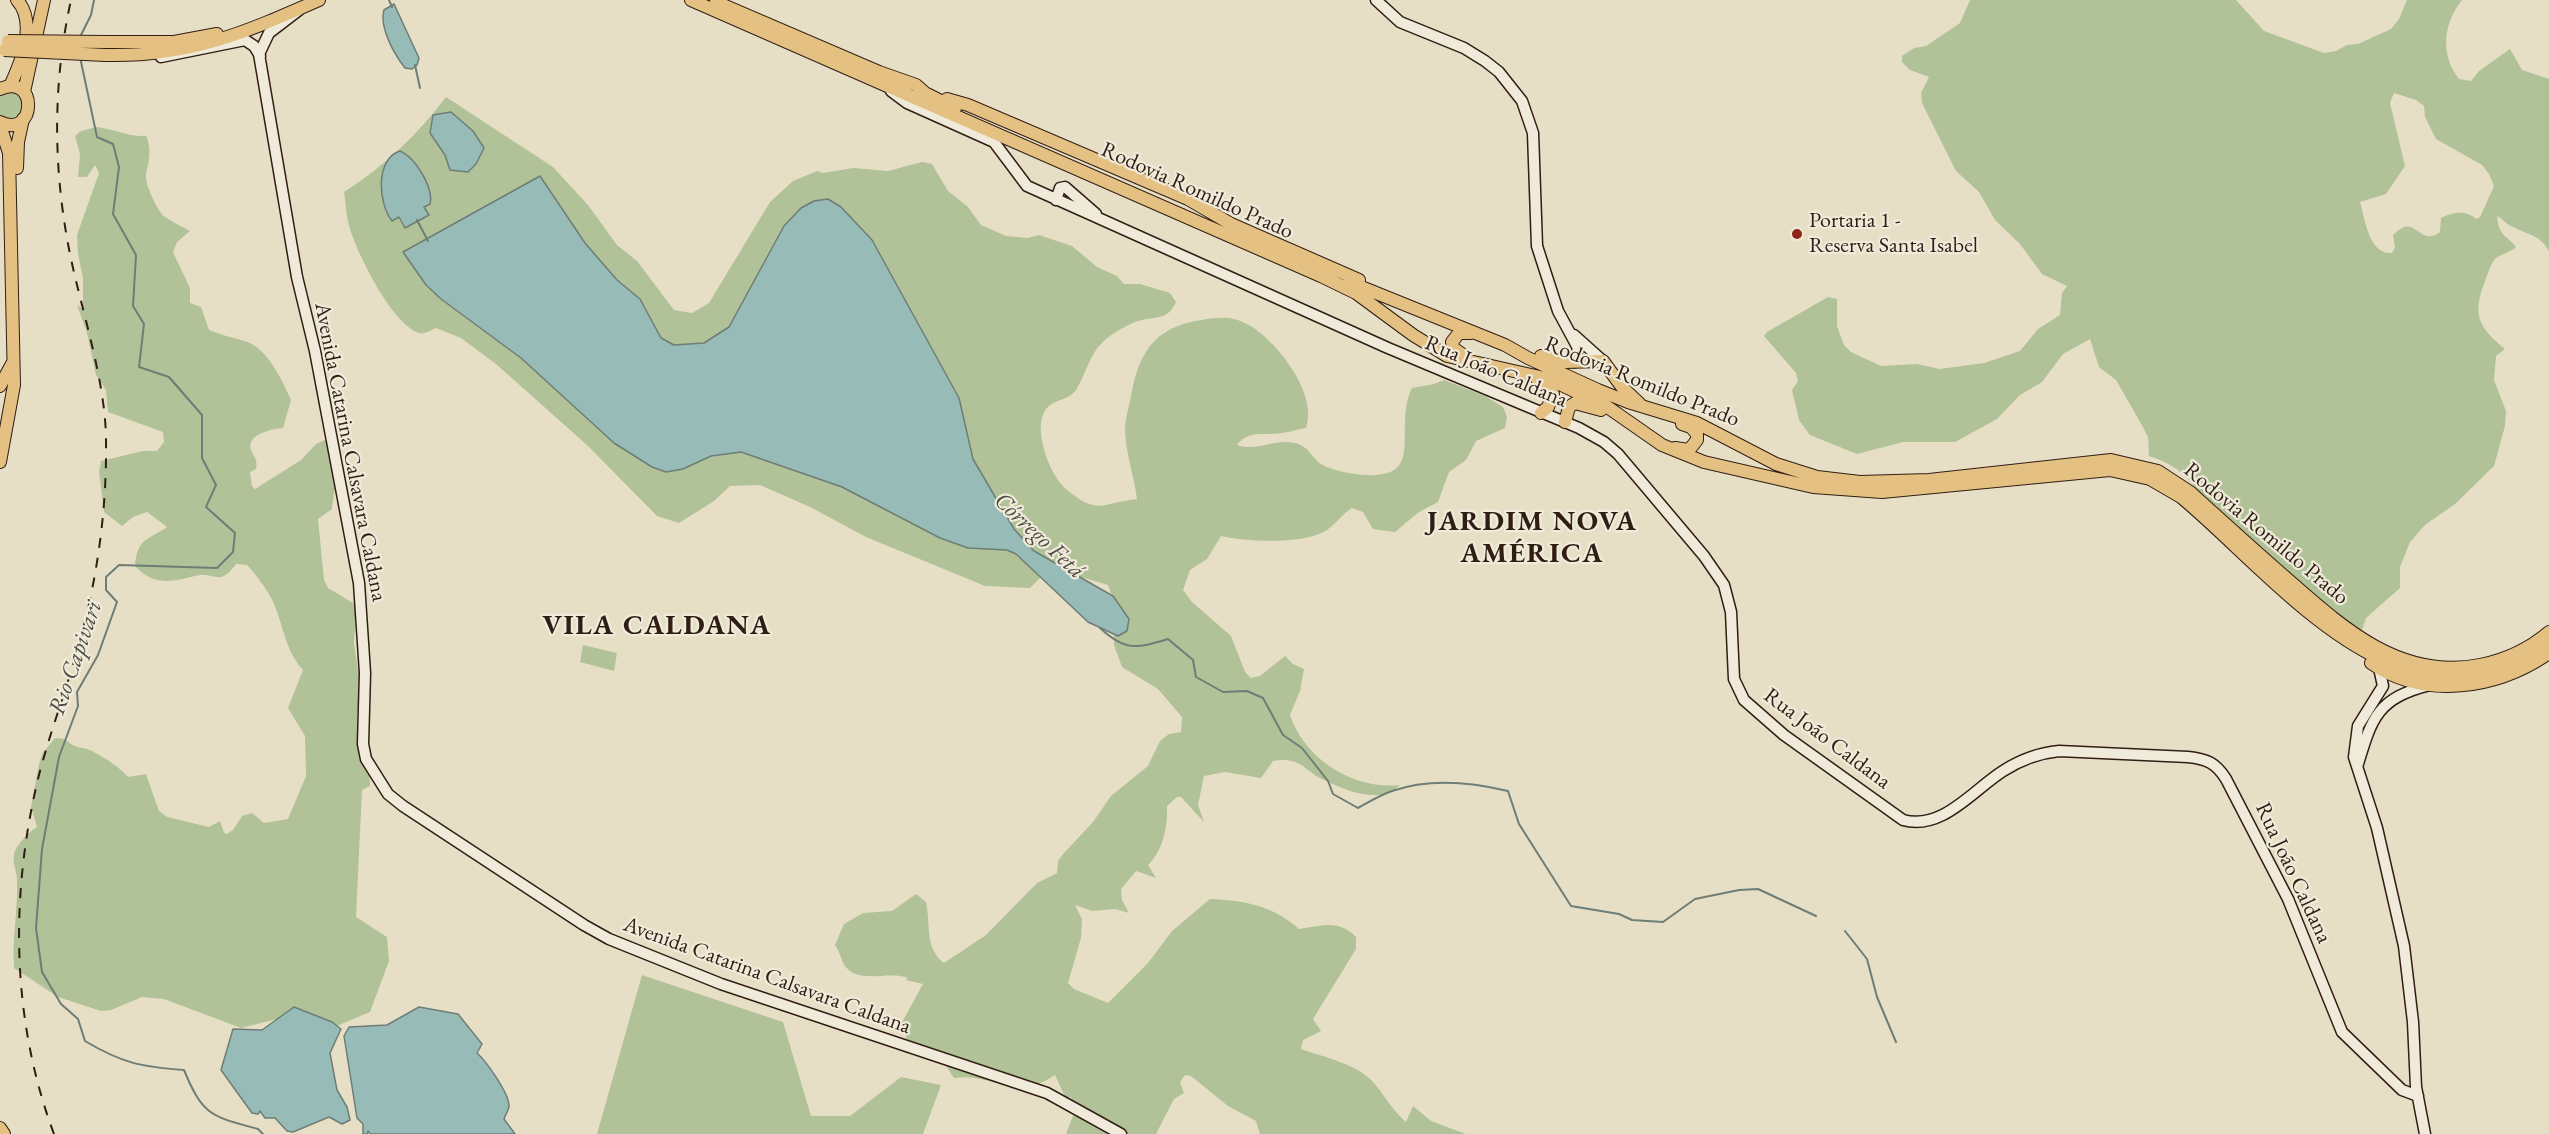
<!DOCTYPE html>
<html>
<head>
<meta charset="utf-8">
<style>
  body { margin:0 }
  canvas { display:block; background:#e7dfc5 }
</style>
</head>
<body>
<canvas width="2549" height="1134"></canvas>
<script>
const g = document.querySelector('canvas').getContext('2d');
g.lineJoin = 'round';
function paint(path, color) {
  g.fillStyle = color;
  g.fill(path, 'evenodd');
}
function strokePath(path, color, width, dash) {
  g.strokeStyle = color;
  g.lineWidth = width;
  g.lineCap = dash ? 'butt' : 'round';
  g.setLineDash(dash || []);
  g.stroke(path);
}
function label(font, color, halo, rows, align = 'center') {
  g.font = font + ' "EB Garamond",serif';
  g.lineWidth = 4.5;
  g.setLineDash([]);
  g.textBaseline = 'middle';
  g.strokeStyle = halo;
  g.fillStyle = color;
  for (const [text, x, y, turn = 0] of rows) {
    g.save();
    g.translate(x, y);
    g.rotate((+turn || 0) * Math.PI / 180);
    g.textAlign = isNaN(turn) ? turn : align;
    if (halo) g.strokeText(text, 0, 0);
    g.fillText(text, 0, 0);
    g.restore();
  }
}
const green = new Path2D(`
  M1970,0H2236L2264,31L2324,53L2336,51L2347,45L2358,44L2391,29L2399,19L2407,0H2462C2443,24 2440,54 2459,79L2471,81L2479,71L2510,49L2522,70L2549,79V251C2540,235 2529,235 2513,227C2507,225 2503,219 2497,216C2499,237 2506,234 2516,247C2510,253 2501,254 2495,259C2490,265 2488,274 2485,281C2472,314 2478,327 2505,349L2496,356L2494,380L2506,411L2505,426L2494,466L2455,504L2425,525L2410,542L2400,567V588L2366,618L2360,636L2205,503C2190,477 2177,465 2149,456L2148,437L2143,427L2116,380L2099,367L2090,339L2063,354L2042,382L2020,395L1997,419L1955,442H1903L1857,454L1810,435L1799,420L1792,390L1798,381L1796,373L1764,336L1767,332L1828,297L1837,299V326L1844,345L1851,352L1881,366L1917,364L1940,369L1984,363L2020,351L2038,329L2060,315L2062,293L2067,286L2042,274L2020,244L1995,220L1979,192L1956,171L1922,103L1921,93L1929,77L1910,70L1902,62V56L1914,48L1926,46L1960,23ZM2394,93L2416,100L2424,106L2425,117L2436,139L2482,165L2489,174L2494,186L2480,217L2476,219C2466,210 2453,212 2441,218L2440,232C2423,245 2416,223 2405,227C2401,228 2396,232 2393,235L2395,247L2392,253C2369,255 2365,219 2360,202L2386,194L2405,166L2390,103Z
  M8,91L19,94L25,107L16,119L0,116V94Z
  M446,97L553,167L588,205L617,245L637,261L674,310L692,313L709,303L770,202L793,181L817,171L823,173L853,168L888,171L922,162L932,164L948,191L968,207L981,225L1006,236L1028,238L1039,235L1072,246L1097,267L1117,276L1124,284H1140L1170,293L1176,302C1168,321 1155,316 1138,321C1128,324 1118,331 1110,336C1089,351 1088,371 1076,390C1069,400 1057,399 1049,406C1029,423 1050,476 1066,489C1098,516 1101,503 1137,499C1134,475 1125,452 1125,427C1126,415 1130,403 1132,391C1140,349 1158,326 1202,320C1218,317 1232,316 1247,324C1276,339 1319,395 1306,428C1298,429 1290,432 1282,433C1265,436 1248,429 1237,445C1257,452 1275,438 1295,443C1311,447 1312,460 1323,465C1340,474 1389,483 1400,464C1410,448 1399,413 1412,388L1434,384L1444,380L1485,396L1503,407L1507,417L1505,428L1476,441L1466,460L1449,472L1438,502L1419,512L1395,532L1373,529L1363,512L1352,508C1342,514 1337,523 1327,530C1304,545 1247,542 1221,536L1207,559L1190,570L1183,590L1192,602L1231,636L1245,672L1251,678L1260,676L1285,656L1293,664L1304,669L1300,691L1290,715C1305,760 1354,790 1400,785C1380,805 1347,791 1324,780C1304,771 1301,756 1273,761L1261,778L1225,772L1204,776L1198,805L1204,822L1181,797H1177L1167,806C1168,826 1163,851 1148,865L1156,878L1136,871L1121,889L1122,900L1129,913L1115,909L1092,911L1075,905L1082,919L1081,938L1068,983L1074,989L1108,1003L1148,963L1172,931L1210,899C1243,900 1274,906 1299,929C1320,926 1339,919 1356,937V949L1313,1019L1321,1031L1303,1040L1301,1049C1323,1057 1358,1064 1374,1083C1385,1096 1393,1111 1406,1122L1413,1106L1431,1121L1466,1134H1260L1256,1121L1228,1106L1191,1076L1185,1075L1180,1082L1184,1093L1174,1099L1156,1134H1066L1074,1113L1071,1097L1066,1099L1055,1075C1014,1103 992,1072 954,1078L946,1066L907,1039L901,1024L923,984L906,980L908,978C889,970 859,985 845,966C841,960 840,952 835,945L844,924L863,913L892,911L916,894L926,902C931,925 924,947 944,963L986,935L1037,883L1057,873L1058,861L1064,853L1093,822L1111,796L1148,766L1160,741L1169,734L1181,732L1182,717L1158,689L1122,667L1114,645V601L1108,585L1074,575L1057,561L1030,588L985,586L866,537L810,507L760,485L730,486L714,501L679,523L657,516L588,446L496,364L461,338L436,328C431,330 425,335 419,333C392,324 358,255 350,229C346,217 346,204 344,192C385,166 417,135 446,97Z
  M97,127C115,129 128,137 146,136C152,149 149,161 146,174C144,182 158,213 165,217C173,222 182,227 190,231L177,242L173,252L190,288V303L201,307L209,330C223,336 237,338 250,343C269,352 283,382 291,400L283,428C272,429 246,434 251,450C254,457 258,460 256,469L250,472L252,486L255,489L301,460L316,444L325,440C345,457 334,486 332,509L318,519L324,580L328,588L353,603L356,609L354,643L360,684L357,722L369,762L370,786L362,790L356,917L387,937L389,961L370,1012L339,1025L332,1034L281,1018L241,1028L164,999L142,997L111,1010L101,1011L58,997L14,968C12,938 18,910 17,880C17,870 10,859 16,849C19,843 30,831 37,827L31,807L39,764L42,754L55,738L65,739C77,751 82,745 94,752C107,759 119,767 128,777L146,774L159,811L167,817L209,827L220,821L224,833L227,834L233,830L242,816L252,813L264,823L288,819L306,776L305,736L288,708L303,670C286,652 283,625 274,604C268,590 257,576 247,565L236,564C219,588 216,571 195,576C172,582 153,586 135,566C137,538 148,540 167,527L147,512L133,517L122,526L104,512L99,472L101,461L143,451H157L164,442L163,432L108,412L106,390L96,375L87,333L77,305L83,309V278L78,254L77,235L99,173L95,165L87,177H78L80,154L75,136L81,131Z
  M583,645L617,653L614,671L580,662Z
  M642,975L783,1022L811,1116H850L901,1077L941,1085L923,1134H597Z`);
const water = new Path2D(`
  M394,4L419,58L417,65L412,69L405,68C394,54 379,27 384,10Z
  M451,112L473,131L484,148L476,164L468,172L450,170L445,155L430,133L433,115Z
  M400,151C415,157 434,188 430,204L424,207L429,215L405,228L399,217L392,221C378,203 375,159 400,151Z
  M540,176L585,243L617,280L640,299L661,338L674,345L704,343L729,327L784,226L801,208L814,201L828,199L841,207L872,240L959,398L973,459L1014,529L1034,551L1113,596L1129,619L1127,631L1118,636L1088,622L1016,554L1007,550L968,548L940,538L842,487L741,452L711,456L683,469L666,472L652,467L614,443L521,358L441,299L426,285L403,252Z
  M294,1007L332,1022L341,1029L330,1053L337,1090L347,1107L350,1120L342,1124L329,1117L293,1132L287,1131L275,1118H265L260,1111L258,1114L252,1113L221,1070L233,1029L262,1030Z
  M419,1007L458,1014L482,1044L477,1053C486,1061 509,1093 509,1106C509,1110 505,1115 504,1119L515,1134H370L368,1131L367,1134H363V1124L357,1118L344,1036L349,1027L387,1025Z`);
const stream = new Path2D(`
  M389,0L392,7
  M80,37L91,15L94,0
  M80,57L97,137L113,144L119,167L113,214L136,255L133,306L144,324L139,367L169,377L202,415V458L216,485L206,507L235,533L233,552L217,568L119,565L106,577V590L117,602L98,655L77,692L78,706L59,757L42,849L36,928L42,972L61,1004L78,1019L85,1041C122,1063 141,1067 184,1070C203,1116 211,1116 258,1129L263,1134
  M415,65L420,88
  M417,220L428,241
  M1100,628C1125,651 1136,649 1168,639L1193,660L1196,677L1223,692L1247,691L1263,698L1283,735L1302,748L1328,781L1333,794L1358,808C1369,802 1380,795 1392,791C1429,778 1471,782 1508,791L1519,824L1571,906L1619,914L1632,920L1663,922L1695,899L1739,890L1758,889L1816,916
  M1845,931L1867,959L1877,997L1896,1042`);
const secondary = new Path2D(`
  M1376,0L1400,22L1464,48L1485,61L1499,72L1522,101L1533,133L1537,246L1558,311L1578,348L1574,362
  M299,10L269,33L259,54L297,277L315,351L359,583L365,673L363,744L366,759L388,794L403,806L584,925L609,939L721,984L1047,1093L1121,1134
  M161,57L245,40L254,46L260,56
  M891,91L907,103L994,142L1027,186L1388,348L1579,428L1604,442L1618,454L1704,556L1724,585L1731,612L1734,679L1744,700L1784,735L1903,820C1942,831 1973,790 2003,771C2020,760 2039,753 2059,751L2188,757C2207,759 2216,763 2226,779L2288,899L2342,1032L2402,1090L2418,1096
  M1056,200L1060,188L1065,187L1096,214
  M1574,335L1603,361
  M2379,668L2383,686L2358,726L2354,757L2377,828L2404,946L2413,1022L2416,1087L2425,1134
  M2358,764C2372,717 2378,698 2430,685`);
const primary = new Path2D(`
  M691,0L1321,276L1356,293L1413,335L1447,356L1549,379L1606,406L1662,445L1704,462L1813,487L1882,492L2110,470L2150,479L2181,497C2283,582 2404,749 2549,642
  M716,2L879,72L916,85L925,93L955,108
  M107,42H174L217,34
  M105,55C190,57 244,33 319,0
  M10,86C22,61 37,22 17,0
  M0,89C39,72 36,140 0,122
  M24,92L44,0
  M947,99L968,105L1188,199L1231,224L1359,280
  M0,125L9,153L14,385L0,462
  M17,168L18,142L23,119
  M1349,282L1505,345L1528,358L1598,390L1628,402L1697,423L1776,464L1817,477L1860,482L1929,480L2111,460L2158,471L2190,492C2221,520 2253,549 2285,577C2341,626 2399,681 2480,665C2505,660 2529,649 2549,632
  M1541,356L1564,362L1603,361L1622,387L1640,404
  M1466,357L1453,348L1452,342L1459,333H1471
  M1538,381L1549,387L1553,394L1548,407L1541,413
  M0,386L13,362
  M1565,422L1569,407L1575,403L1601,410
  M1675,448L1689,450L1697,440V434L1691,427L1682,424
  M2371,663C2425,700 2497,689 2549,653
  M0,1128L4,1134`);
const rail = new Path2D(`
  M54,1134C13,1024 10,906 35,792C45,746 62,703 75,658C96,588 107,514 106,441C106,384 83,315 71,259C53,173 52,86 71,0`);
const primaryBridge = new Path2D(`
  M8,41L107,42
  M4,50L105,55`);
const markers = [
  [1797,234,6,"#8f2418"]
];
const streetNames = [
  ["Rodovia Romildo Prado",1197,191,24],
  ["Rua João Caldana",1496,372,23],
  ["Rodovia Romildo Prado",1642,382,22],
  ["Avenida Catarina Calsavara Caldana",350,452,79],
  ["Rodovia Romildo Prado",2266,534,40],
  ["Rua João Caldana",1827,739,37],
  ["Rua João Caldana",2293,873,65],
  ["Avenida Catarina Calsavara Caldana",767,976,20]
];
const poiNames = [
  ["Portaria 1 -",1809,221],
  ["Reserva Santa Isabel",1809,246]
];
const waterNames = [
  ["Córrego Fetá",1039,536,43],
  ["Rio Capivari",76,658,-71]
];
const districtNames = [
  ["JARDIM NOVA",1532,522],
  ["AMÉRICA",1532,554],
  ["VILA CALDANA",657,626]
];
paint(green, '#b1c298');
paint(water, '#97bcb8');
strokePath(water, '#6e7d76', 1.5);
strokePath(stream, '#6e7d76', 2);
strokePath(secondary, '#301e14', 13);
strokePath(primary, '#301e14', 14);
strokePath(secondary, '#efead9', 10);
strokePath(primary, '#e4c082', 12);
strokePath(rail, '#301e14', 2, [10, 10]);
strokePath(primaryBridge, '#301e14', 14, []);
strokePath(primaryBridge, '#e4c082', 12);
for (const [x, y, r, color] of markers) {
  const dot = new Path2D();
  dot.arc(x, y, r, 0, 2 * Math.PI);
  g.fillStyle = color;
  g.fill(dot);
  strokePath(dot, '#efead9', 2);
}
label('22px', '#301e14', '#efead9', streetNames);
label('22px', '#301e14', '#efead9', poiNames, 'left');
label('italic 24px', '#4f4d45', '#efead9', waterNames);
g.letterSpacing = '1.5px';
label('bold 28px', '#301e14', '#efead9', districtNames);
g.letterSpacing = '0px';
</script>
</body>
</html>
